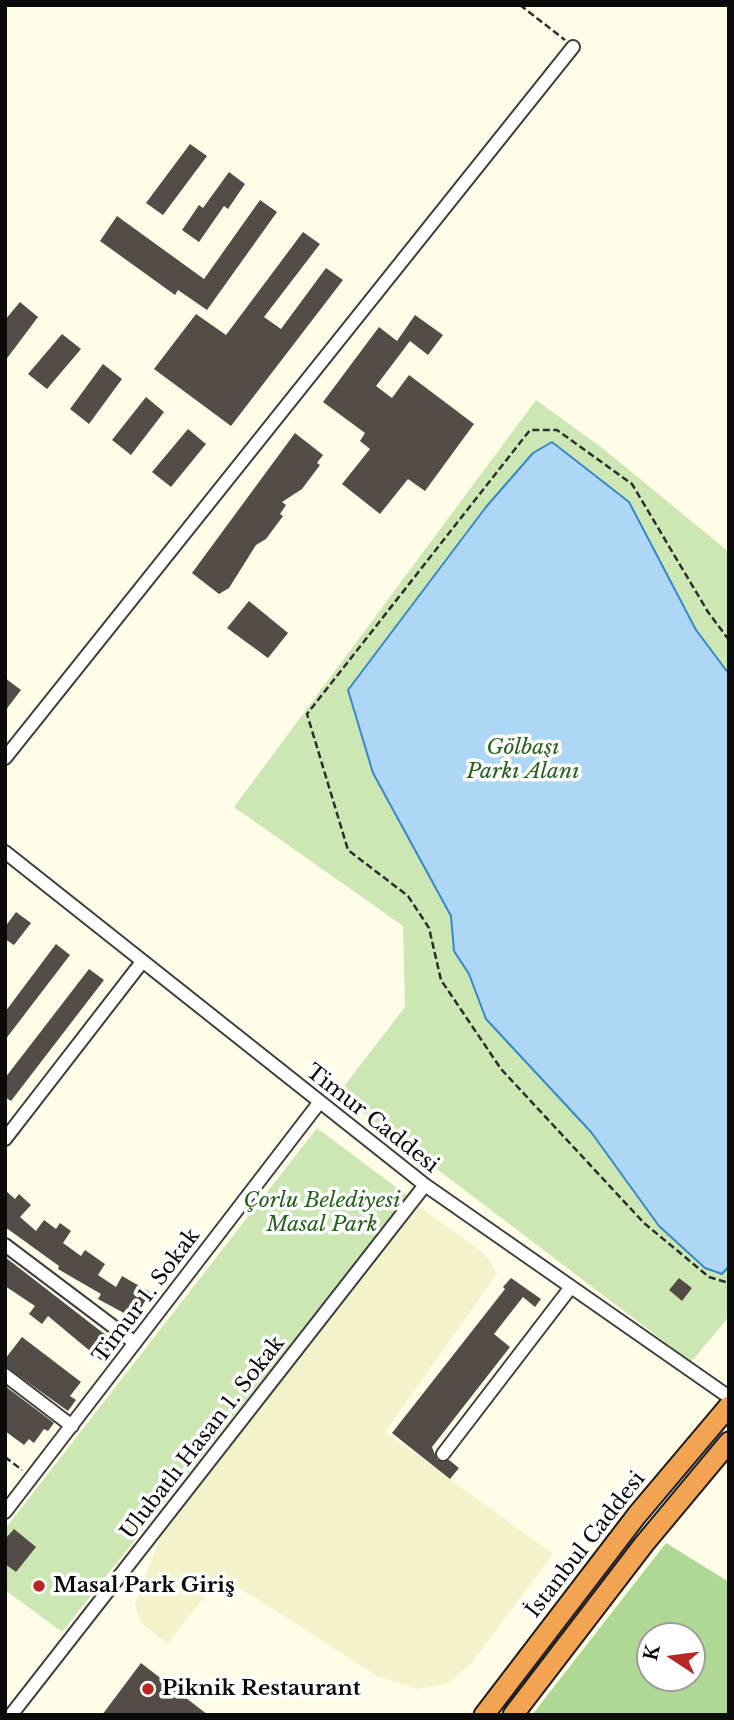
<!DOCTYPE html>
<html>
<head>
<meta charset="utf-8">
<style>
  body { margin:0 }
  #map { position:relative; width:734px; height:1720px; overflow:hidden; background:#fffce8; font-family:"Libre Baskerville",serif }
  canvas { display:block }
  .frame { position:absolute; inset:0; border:7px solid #0b0b0b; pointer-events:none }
  .north { position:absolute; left:636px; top:1622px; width:70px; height:70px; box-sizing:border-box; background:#fff; border:2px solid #9d9d9d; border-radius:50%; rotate:283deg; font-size:19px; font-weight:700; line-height:28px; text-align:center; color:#0b0b0b }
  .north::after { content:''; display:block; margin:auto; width:24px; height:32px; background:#b72726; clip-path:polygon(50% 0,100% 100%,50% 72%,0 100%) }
</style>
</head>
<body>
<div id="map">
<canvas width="734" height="1720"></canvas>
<div class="frame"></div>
<div class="north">K</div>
</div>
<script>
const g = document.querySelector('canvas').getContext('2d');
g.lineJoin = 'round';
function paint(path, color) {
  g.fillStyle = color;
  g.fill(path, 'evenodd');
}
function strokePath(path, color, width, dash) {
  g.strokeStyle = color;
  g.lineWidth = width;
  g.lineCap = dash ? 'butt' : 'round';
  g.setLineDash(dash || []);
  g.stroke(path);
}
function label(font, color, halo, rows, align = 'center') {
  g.font = font + ' "Libre Baskerville",serif';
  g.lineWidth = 7;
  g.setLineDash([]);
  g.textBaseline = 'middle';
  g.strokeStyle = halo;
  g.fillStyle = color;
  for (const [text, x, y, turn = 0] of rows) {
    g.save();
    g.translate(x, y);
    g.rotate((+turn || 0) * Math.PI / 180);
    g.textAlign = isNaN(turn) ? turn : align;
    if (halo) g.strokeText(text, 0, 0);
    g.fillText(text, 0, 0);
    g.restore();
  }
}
const farmland = new Path2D(`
  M417,1205L485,1254L497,1274L385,1432L553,1554L470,1665L449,1683L418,1689L377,1676L221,1576L167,1644L140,1622L135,1604L162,1531Z`);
const green = new Path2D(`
  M536,400L601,447L729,552V1317L691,1362L338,1094L405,1007L403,926L234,807Z
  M317,1128L408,1196L62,1632L5,1590V1529Z`);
const forest = new Path2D(`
  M666,1543L729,1582V1715H532ZM650,1636H692V1678H650Z`);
const water = new Path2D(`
  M552,442L629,502L696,630L729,674V1266L722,1274L705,1268L659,1226L591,1132L486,1019L469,974L454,951L451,916L373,773L348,690L486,507L533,453Z`);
const building = new Path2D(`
  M190,144L207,156L163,215L146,203Z
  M229,172L245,184L228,209L224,206L199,242L182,230L199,205L203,208Z
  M260,200L277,212L207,310L178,290L175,295L100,241L117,216L204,279Z
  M303,232L320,244L264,317L281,329L326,268L343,280L231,426L154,369L196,314L226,335Z
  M20,302L38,317L5,361V320Z
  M415,315L443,335L428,355L410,341L376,386L392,398L409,375L474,424L425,491L408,479L380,514L342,484L370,449L360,441L365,433L323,402L379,327L397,341Z
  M62,334L81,349L47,389L28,374Z
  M103,364L122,379L89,424L70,409Z
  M146,397L164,412L131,455L112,440Z
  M188,429L206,444L171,487L152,472Z
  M295,433L323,455L317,463L320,465L302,489L282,502L286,505L280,514L283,516L266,539L256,545L229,588L219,594L192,573Z
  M249,601L288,633L268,658L227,628Z
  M5,678L21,690L5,711Z
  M16,912L31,923L14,945L5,939V927Z
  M56,944L70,955L5,1040V1012Z
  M89,969L104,980L11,1101L5,1097V1078Z
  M5,1190L15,1199L19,1194L31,1205L20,1217L36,1231L44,1220L56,1229L60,1223L71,1231L63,1243L81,1256L85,1250L105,1264L98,1275L116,1287L122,1276L150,1292L135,1319L98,1299L101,1294L58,1269L59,1266L5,1227Z
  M5,1257L116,1343L102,1361L48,1316L42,1324L29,1314L35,1306L5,1286Z
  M511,1278L541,1299L535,1307L523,1297L494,1334L510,1347L432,1447L437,1460H449L459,1468L450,1479L392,1433L505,1289L503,1287Z
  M679,1278L692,1288L682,1301L669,1290Z
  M22,1337L81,1382L70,1396L76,1400L68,1411L5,1366V1359Z
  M5,1386L54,1423L48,1431L44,1429L34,1443L29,1439L24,1445L5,1431Z
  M14,1529L36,1547L16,1572L5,1564V1539Z
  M141,1663L208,1715H102Z`);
const path = new Path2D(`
  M520,5L565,40
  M729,640L708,612L632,484L557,430H530L307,714L348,850L408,896L429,928L441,980L501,1069L644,1223L709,1277L729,1283
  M5,1457L22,1470`);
const minor = new Path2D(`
  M5,758L573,47
  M5,852L425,1185L729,1397
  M5,1139L142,962
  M5,1245L135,1343
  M5,1375L72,1426
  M443,1454L571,1287
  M5,1512L319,1103
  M11,1715L425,1185`);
const highway = new Path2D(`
  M484,1715L637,1515L729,1406
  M513,1715L644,1544L729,1442`);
const markers = [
  [39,1586,7,"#b72726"],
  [148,1689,7,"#b72726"]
];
const parkNames = [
  ["Gölbaşı",523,748],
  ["Parkı Alanı",523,772],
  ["Çorlu Belediyesi",322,1201],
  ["Masal Park",322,1225]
];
const streetNames = [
  ["Timur Caddesi",372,1119,38],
  ["Timur 1. Sokak",147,1296,-53],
  ["Ulubatlı Hasan 1. Sokak",203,1438,-52],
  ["İstanbul Caddesi",586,1545,-52]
];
const poiNames = [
  ["Masal Park Giriş",53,1586],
  ["Piknik Restaurant",162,1689]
];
paint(farmland, '#f3f2ca');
paint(green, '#cce7b4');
paint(forest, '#aed893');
paint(water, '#aed7f5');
strokePath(water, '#3788ca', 2);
paint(building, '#534c47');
strokePath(minor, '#3e3e3e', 16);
strokePath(highway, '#1c1c1c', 23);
strokePath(path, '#2d2d2d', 2.5, [7, 3.5]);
strokePath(minor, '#fff', 12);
strokePath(highway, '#f2a453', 19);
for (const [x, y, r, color] of markers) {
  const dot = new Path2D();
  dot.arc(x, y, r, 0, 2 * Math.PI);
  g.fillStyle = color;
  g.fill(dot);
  strokePath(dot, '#fff', 2.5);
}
label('italic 21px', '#27601d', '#fff', parkNames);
label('21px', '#0b0b0b', '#fff', streetNames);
label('bold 21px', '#0b0b0b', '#fff', poiNames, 'left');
</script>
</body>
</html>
